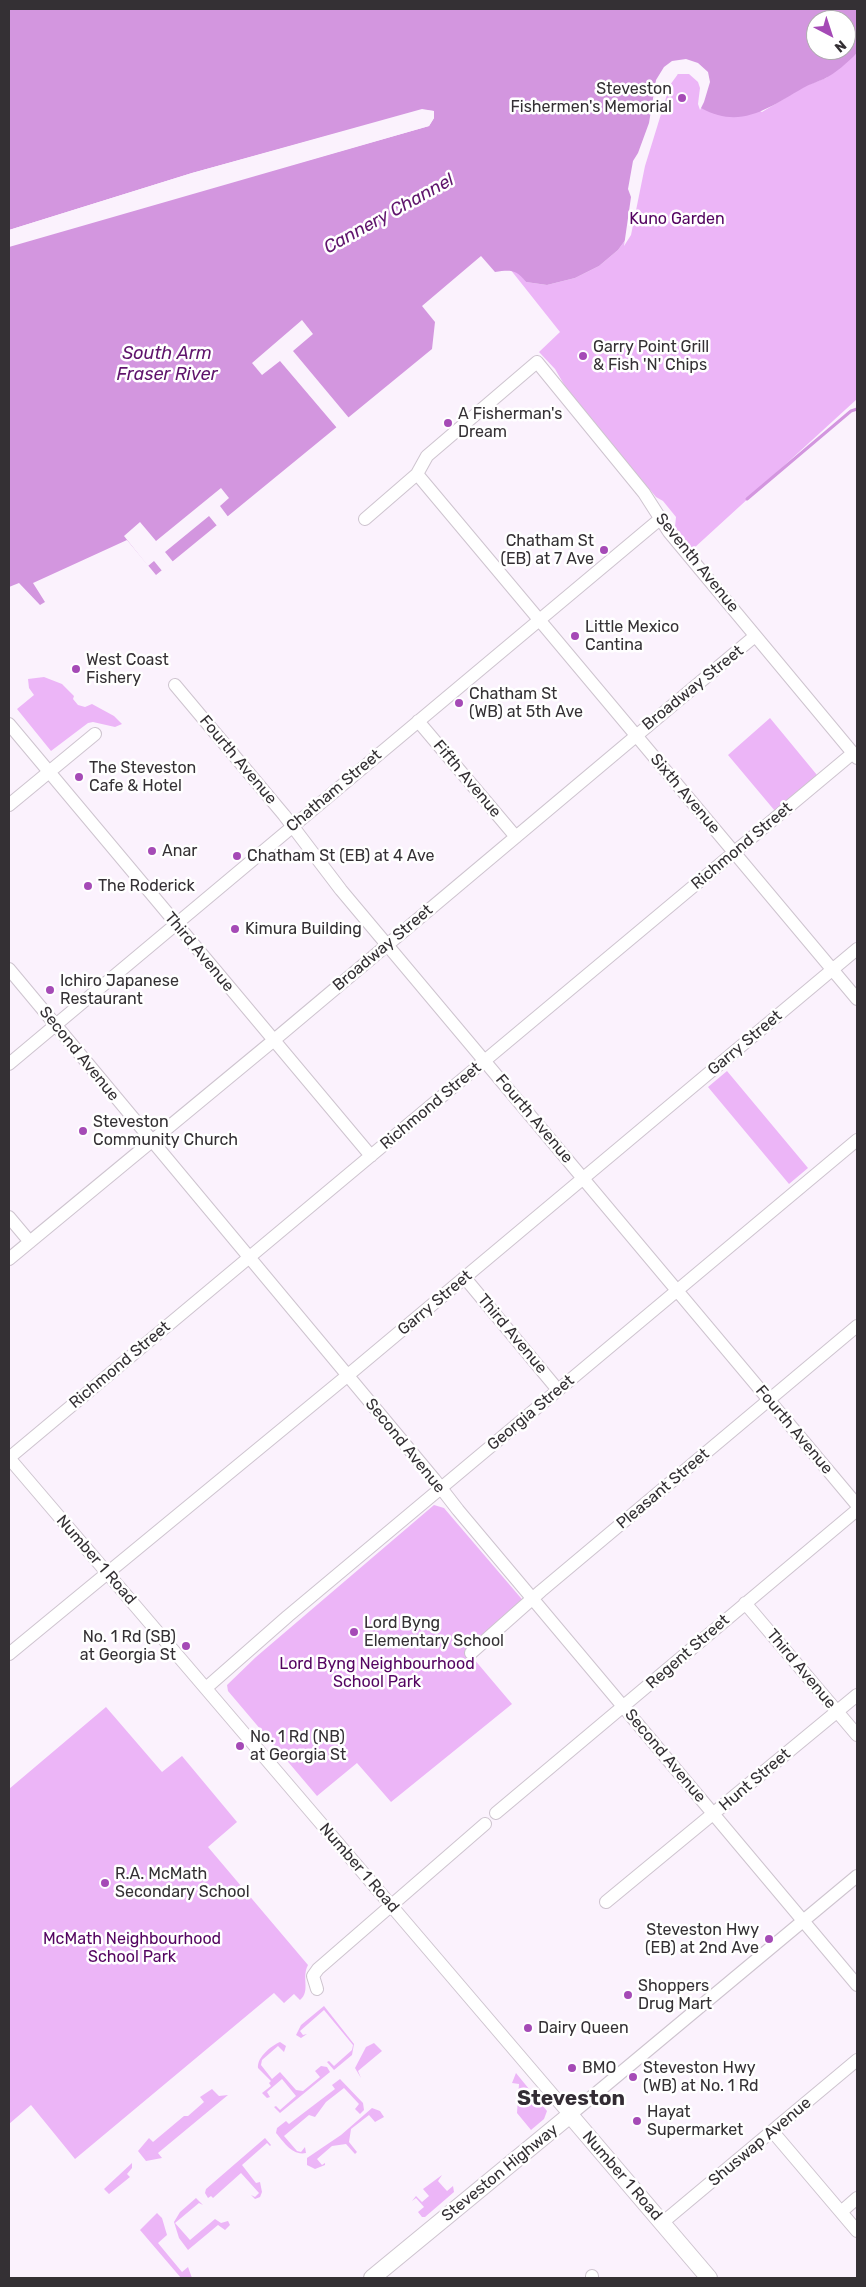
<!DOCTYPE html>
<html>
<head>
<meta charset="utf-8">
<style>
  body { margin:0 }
  #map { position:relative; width:866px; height:2287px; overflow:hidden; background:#fbf2fd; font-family:Rubik,sans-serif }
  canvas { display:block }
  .frame { position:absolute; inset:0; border:10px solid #343034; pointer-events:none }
  .north { position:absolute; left:806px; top:10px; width:50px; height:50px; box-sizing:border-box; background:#fff; border:1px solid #aeacae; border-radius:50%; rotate:140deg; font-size:14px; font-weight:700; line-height:20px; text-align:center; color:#343034 }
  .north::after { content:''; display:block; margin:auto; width:18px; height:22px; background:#a54ab6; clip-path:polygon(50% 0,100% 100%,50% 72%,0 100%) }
</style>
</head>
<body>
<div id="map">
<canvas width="866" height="2287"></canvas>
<div class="frame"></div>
<div class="north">N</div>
</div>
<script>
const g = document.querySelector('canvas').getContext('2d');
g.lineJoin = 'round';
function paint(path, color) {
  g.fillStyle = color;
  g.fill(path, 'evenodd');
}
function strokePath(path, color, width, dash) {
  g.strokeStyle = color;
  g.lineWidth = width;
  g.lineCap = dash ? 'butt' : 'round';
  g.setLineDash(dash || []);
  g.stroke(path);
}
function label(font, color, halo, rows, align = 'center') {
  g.font = font + ' Rubik,sans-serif';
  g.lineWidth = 5;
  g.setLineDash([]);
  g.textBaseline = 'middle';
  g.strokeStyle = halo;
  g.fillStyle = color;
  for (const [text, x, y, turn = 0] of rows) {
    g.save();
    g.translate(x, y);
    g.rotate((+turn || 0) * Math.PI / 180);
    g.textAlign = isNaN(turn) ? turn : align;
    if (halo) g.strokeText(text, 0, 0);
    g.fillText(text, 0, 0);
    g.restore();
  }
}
const green = new Path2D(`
  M857,53V399L693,549L675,527L676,517L663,501L656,497L569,393L555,369L539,352L560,332L510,269L519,272L526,282L547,285L575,278L599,266L618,250L629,235L642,165L672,78L684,71L762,112L805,86L826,78Z
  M44,677L62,684L74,696L73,699L78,705L85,707L92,704L114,716L122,724L115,727L93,722L88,723L51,751L17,709L34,695L29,688L28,679Z
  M770,718L817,775L775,811L728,755Z
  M727,1071L808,1168L789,1184L708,1087Z
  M434,1505L444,1508L526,1604L468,1652L512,1704L391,1802L357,1763L317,1796L228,1691L227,1685L256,1657Z
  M106,1707L162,1772L182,1756L237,1822L208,1847L308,1965C301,1978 311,1991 300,2000L294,1994L284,2003L274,1993L75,2159L31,2105L9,2124V1789Z
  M324,2006L354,2044L352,2055L334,2070L327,2062L329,2061L334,2066L352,2050L353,2045L324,2010L300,2031L303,2035L307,2034L301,2038L296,2035L301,2025Z
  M280,2042L286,2046L284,2052L278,2046L262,2060L261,2065L272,2079L280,2072L296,2090L303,2091L320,2077L315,2071L321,2066L327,2067L330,2072L280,2113L274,2107L276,2106L280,2110L296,2096L282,2079L267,2092L270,2097L267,2098L262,2093L271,2086L269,2083L271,2081L258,2068C257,2057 271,2046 280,2042Z
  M374,2043L382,2051L358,2071L361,2078L355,2068L366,2047Z
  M516,2073L547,2111L544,2119L531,2130L517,2113L519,2084L512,2083Z
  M340,2079L363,2103L364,2110L360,2114L355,2109L359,2104L344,2088L326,2102L315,2117L309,2115L284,2136L297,2151L301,2152L305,2147L306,2153C292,2156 284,2142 276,2133L277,2128L286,2121L289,2124L335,2089L332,2085Z
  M212,2089L219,2096L228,2095L158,2153L162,2158L146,2161L138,2151L149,2138L153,2142L184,2116H188L204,2102L200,2097Z
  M372,2108L380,2111L384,2117L375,2122L369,2115L351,2129L349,2142L357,2152L355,2154L346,2144L332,2146L317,2159L322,2165L325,2163V2165L315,2169L307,2165V2158L341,2135Z
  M265,2138L271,2145L270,2146L267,2143L242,2165L256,2183L260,2182L262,2192L260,2197L255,2199L251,2195L255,2197L259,2193L241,2173L213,2198L211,2196L208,2198L205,2193L206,2189Z
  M132,2163V2168L127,2174L130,2177L109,2194L104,2189Z
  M442,2175L438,2181L447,2191L453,2186L454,2192L425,2217H422L418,2212L424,2207L416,2198L412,2201L416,2196L422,2202L429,2196L423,2189Z
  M196,2198L203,2205L199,2203L175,2223L190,2240L215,2219L221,2223L228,2221L230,2225L225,2230L218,2225L188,2250L179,2238L174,2222L180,2212Z
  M157,2213L162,2218L167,2235L158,2243L182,2272L188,2267L192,2278H181L140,2230Z`);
const water = new Path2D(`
  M9,9H857V53C848,62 836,73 824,79C817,82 810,84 803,88C768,108 741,130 701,108L702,88L695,75L684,71L672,78L642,165L629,235L618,250L599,266L575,278L547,285L526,282C516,269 510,270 495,272L481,256L422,306L435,322L432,349L156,575L127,540L33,583L45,602L40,605L19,583L9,587V245L429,126L434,118V111L422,110L192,173L9,230ZM816,20H846V50H816Z`);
const pier = new Path2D(`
  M686,59L698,63L708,72L710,82L704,102L700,110L698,104L700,88L698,82L689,74H678L670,85L645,166L631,235L624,246L631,197L628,189L633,161L638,153L649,123L656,80L664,67L672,61Z
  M422,109L434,111V118L429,126L9,247V243L427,124L432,118L431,113L422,112L301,144L193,175L29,227L9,233V230L192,173Z
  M302,320L313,334L293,351L349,418L337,428L280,361L262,375L252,363Z
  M221,488L229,498L220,506L229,518L218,527L209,516L165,552L174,563L163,572L154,561L148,566L124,536L140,522L156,541Z`);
const stream = new Path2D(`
  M747,499L851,411L857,409`);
const minor = new Path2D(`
  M417,474L857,999
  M365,519L417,474L427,456L537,362L644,493L669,532L857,758
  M175,685L284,815L341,890L857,1505
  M418,721L516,837
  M9,724L371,1156
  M9,805L95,734
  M9,969L434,1479L458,1510L857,1985
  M9,1064L660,519
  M9,1217L30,1242
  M9,1259L274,1040L755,636
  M465,1278L558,1390
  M9,1458L570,2115L857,1876
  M9,1458L853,753
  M745,1603L857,1735
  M471,1653L541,1591L857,1326
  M9,1654L347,1376L857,949
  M206,1688L288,1616L857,1140
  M496,1813L857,1510
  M606,1902L857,1695
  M317,1989L313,1976L318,1969L485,1824
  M773,2132L857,2231
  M841,2212L857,2198
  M662,2223L857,2060
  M592,2278V2276`);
const major = new Path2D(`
  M372,2278L570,2115L709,2278`);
const markers = [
  [682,98,5,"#a54ab6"],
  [583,356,5,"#a54ab6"],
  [448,423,5,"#a54ab6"],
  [604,550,5,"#a54ab6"],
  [575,636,5,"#a54ab6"],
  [76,669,5,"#a54ab6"],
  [459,703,5,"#a54ab6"],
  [79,777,5,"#a54ab6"],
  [152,851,5,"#a54ab6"],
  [237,856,5,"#a54ab6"],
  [88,886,5,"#a54ab6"],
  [235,929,5,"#a54ab6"],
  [50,990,5,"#a54ab6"],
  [83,1131,5,"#a54ab6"],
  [354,1632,5,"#a54ab6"],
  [186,1646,5,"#a54ab6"],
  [240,1746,5,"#a54ab6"],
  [105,1883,5,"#a54ab6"],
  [769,1939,5,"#a54ab6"],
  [628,1995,5,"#a54ab6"],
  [528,2028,5,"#a54ab6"],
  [572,2068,5,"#a54ab6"],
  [633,2077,5,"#a54ab6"],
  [637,2121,5,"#a54ab6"]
];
const poiNames = [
  ["Steveston",672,89,"right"],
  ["Fishermen's Memorial",672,107,"right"],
  ["Garry Point Grill",593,347],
  ["& Fish 'N' Chips",593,365],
  ["A Fisherman's",458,414],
  ["Dream",458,432],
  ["Chatham St",594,541,"right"],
  ["(EB) at 7 Ave",594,559,"right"],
  ["Little Mexico",585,627],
  ["Cantina",585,645],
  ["West Coast",86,660],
  ["Fishery",86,678],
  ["Chatham St",469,694],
  ["(WB) at 5th Ave",469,712],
  ["The Steveston",89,768],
  ["Cafe & Hotel",89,786],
  ["Anar",162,851],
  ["Chatham St (EB) at 4 Ave",247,856],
  ["The Roderick",98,886],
  ["Kimura Building",245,929],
  ["Ichiro Japanese",60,981],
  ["Restaurant",60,999],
  ["Steveston",93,1122],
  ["Community Church",93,1140],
  ["Lord Byng",364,1623],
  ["Elementary School",364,1641],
  ["No. 1 Rd (SB)",176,1637,"right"],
  ["at Georgia St",176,1655,"right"],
  ["No. 1 Rd (NB)",250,1737],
  ["at Georgia St",250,1755],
  ["R.A. McMath",115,1874],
  ["Secondary School",115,1892],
  ["Steveston Hwy",759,1930,"right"],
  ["(EB) at 2nd Ave",759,1948,"right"],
  ["Shoppers",638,1986],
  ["Drug Mart",638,2004],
  ["Dairy Queen",538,2028],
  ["BMO",582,2068],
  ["Steveston Hwy",643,2068],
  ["(WB) at No. 1 Rd",643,2086],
  ["Hayat",647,2112],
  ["Supermarket",647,2130]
];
const parkNames = [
  ["Kuno Garden",677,219],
  ["Lord Byng Neighbourhood",377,1664],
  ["School Park",377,1682],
  ["McMath Neighbourhood",132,1939],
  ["School Park",132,1957]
];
const streetNames = [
  ["Seventh Avenue",697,563,51],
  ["Broadway Street",693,688,-39],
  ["Fourth Avenue",238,760,50],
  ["Fifth Avenue",467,779,50],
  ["Chatham Street",334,791,-40],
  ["Sixth Avenue",685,794,50],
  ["Richmond Street",742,846,-40],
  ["Broadway Street",383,948,-40],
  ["Third Avenue",199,952,50],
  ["Garry Street",745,1043,-40],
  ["Second Avenue",79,1054,51],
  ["Richmond Street",431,1106,-40],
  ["Fourth Avenue",534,1119,50],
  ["Garry Street",435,1303,-40],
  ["Third Avenue",512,1334,50],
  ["Richmond Street",120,1365,-40],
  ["Georgia Street",531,1413,-40],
  ["Fourth Avenue",794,1430,50],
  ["Second Avenue",405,1446,51],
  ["Pleasant Street",663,1489,-40],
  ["Number 1 Road",96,1560,49],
  ["Regent Street",688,1652,-41],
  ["Third Avenue",801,1669,50],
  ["Second Avenue",665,1756,50],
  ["Hunt Street",755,1780,-40],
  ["Number 1 Road",359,1868,49],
  ["Shuswap Avenue",760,2142,-40],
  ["Steveston Highway",500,2173,-39],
  ["Number 1 Road",622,2176,49]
];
const waterNames = [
  ["Cannery Channel",389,214,-29],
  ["South Arm",167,354],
  ["Fraser River",167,375]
];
const districtNames = [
  ["Steveston",571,2099]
];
paint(green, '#ecb5f7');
paint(water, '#d396df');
paint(pier, '#fbf2fd');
strokePath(stream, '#d396df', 3);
strokePath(minor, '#cec4cf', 14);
strokePath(major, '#cec4cf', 18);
strokePath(minor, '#fff', 12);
strokePath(major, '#fff', 16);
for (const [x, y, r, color] of markers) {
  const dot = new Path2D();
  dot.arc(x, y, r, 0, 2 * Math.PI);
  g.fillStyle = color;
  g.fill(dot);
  strokePath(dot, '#fff', 2);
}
label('16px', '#343034', '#fff', poiNames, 'left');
label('16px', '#540461', '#fff', parkNames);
label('16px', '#343034', '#fff', streetNames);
label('italic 18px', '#5f146c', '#fff', waterNames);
label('bold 21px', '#332c34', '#fff', districtNames);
</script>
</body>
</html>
